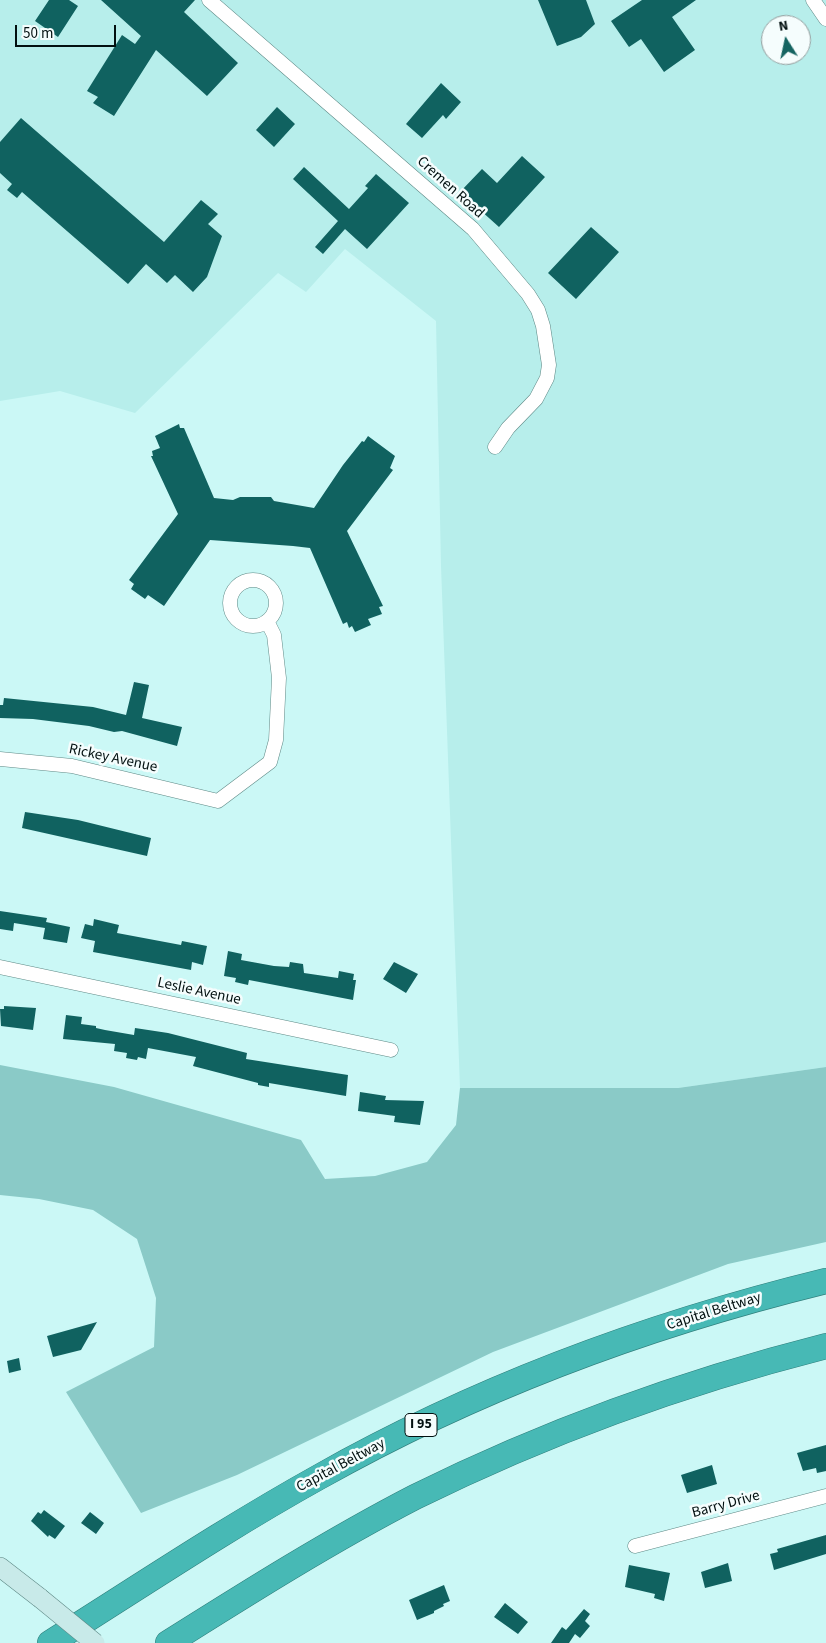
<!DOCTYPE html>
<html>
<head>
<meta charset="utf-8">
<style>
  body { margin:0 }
  #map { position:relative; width:826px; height:1643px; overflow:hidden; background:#cbf8f6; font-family:"Source Sans 3",sans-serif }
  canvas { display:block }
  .north { position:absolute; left:761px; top:15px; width:50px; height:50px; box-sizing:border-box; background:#f5fdfd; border:1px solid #949e9e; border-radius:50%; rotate:350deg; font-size:14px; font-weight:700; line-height:20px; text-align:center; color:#021010 }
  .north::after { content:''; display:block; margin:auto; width:18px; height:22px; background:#156461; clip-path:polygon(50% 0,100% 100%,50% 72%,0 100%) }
  .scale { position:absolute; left:15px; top:25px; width:101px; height:22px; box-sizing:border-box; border:2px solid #021010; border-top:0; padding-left:6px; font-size:15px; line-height:18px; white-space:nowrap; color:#021010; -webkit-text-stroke:4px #f5fdfd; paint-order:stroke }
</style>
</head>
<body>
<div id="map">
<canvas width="826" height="1643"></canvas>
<div class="north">N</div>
<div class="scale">50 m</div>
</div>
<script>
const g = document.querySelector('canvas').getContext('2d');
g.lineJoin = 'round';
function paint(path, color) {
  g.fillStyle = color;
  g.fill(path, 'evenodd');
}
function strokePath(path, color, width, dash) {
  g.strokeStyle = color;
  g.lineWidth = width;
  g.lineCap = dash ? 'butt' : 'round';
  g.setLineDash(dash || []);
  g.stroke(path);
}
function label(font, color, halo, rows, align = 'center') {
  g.font = font + ' "Source Sans 3",sans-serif';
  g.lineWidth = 5;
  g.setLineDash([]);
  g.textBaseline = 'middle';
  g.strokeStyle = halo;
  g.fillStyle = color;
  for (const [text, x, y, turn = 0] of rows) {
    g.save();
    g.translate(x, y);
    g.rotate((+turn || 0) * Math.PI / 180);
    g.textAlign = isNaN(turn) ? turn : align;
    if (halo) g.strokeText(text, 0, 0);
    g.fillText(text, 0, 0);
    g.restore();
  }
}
const built = new Path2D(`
  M0,0H826V1067L678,1088H460L441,566L436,321L345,249L306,292L278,273L135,413L60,391L0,401ZM771,25H801V55H771Z`);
const green = new Path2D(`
  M0,1065L114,1087L301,1140L325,1179L375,1176L427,1162L456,1125L460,1088H678L826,1067V1242L728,1264L493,1352L237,1475L141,1513L66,1392L154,1347L156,1298L137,1239L93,1210L39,1199L0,1195Z`);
const building = new Path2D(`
  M49,0H69L78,6L58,37L35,21Z
  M101,0H195L184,12L238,63L207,96L156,50L114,116L93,103L98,97L87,91L122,35L135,44L141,36Z
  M538,0H586L595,24L581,37L557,46Z
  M642,0H696L672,17L695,50L664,72L641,39L629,47L611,21Z
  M441,83L461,102L446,119L443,115L422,138L406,124Z
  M277,107L295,124L274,147L256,130Z
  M21,118L164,242L201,200L218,214L208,224L222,236L207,277L193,292L175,275L167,283L146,264L128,284L22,192L17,198L7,190L12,184L0,173V142Z
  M522,156L545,177L499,227L460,192L482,169L497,183Z
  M304,167L349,209L368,188L365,186L376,174L409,203L367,249L345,229L323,254L315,247L338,221L293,179Z
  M591,227L619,252L576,299L548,273Z
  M179,424L180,428H184L214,498L233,500L240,497H271L274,501L314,508L343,465L362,441L364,442L368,436L395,456L390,468L393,470L347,531L383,606L379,607L382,614L368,619L371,625L355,632L352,626L349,628L347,622L343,624L310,548L293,546L210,540L164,606L148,595L145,599L131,589L134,584L129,580L178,514L151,456H153L152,451L160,448L155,436Z
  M134,682L149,685L142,718L182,727L177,746L122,731L114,732L89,726L33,719L0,718V705H3L4,698L93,707L126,715Z
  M25,812L78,820L151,838L147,856L22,828Z
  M0,911L47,918L46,922L70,927L67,943L43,939L45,928L14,923L13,931L0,929Z
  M94,919L119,925L117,933L181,945L182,941L207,946L203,965L192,962L191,970L93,952L95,941L81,938L85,924L93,926Z
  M228,951L242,954L241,960L274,966L289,967L290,962L303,964L304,973L338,978L339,971L354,974L353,980H356L353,1000L249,980L248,985L235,982L236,978L224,976Z
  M394,962L418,974L406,993L383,979Z
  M4,1006L36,1008L33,1030L1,1026L0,1009H4Z
  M66,1015L82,1017L81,1024L96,1026V1028L105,1030L134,1035L135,1028L168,1033L247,1053L246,1059L348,1075L346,1096L269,1083V1087L258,1085V1083L193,1066L196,1057L148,1048L146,1059L138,1057L137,1060L126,1058L127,1053L114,1051L115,1044L63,1039Z
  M360,1092L386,1096L385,1100L424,1101L420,1125L394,1122L395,1116L358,1111Z
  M97,1322L81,1350L53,1357L47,1336Z
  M19,1358L21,1370L9,1373L7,1361Z
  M826,1445V1471L817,1473L816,1468L803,1471L797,1453Z
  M712,1465L717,1484L687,1493L681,1475Z
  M44,1510L65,1526L55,1539L49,1535L48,1537L31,1521L38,1512L41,1514Z
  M90,1512L104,1523L96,1534L81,1523Z
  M826,1535V1554L774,1570L770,1554L778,1552L777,1549Z
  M728,1563L732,1581L705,1588L701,1572Z
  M629,1565L670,1573L664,1601L654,1598L655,1594L625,1587Z
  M444,1585L450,1601L443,1604L444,1606L434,1611V1613L417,1620L409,1600Z
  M505,1603L528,1622L518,1634L494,1617Z
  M584,1609L590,1614L585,1621L590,1626L580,1638L575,1634L569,1643H551L562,1627L566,1630Z`);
const street = new Path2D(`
  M209,0L473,229L528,294L538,310L543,326L549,365L547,378L536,399L508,428L495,447
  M813,0L826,19
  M230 603a23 23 0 1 1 46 0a23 23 0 1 1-46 0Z
  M0,759L72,766L218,801L270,762L276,740L279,678L274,635L267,621
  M0,967L391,1050
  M635,1546L826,1496`);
const secondary = new Path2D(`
  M0,1567L40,1598`);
const highway = new Path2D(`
  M50,1643C139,1587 227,1528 319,1477C477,1388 650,1324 826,1281
  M168,1643C249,1592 330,1541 415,1497C546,1432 684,1382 826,1346`);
const secondaryBridge = new Path2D(`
  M40,1598L95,1643`);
const shields = [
  [421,1425,32]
];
const shieldNames = [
  ["I 95",421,1425]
];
const streetNames = [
  ["Cremen Road",450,188,42],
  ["Rickey Avenue",113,759,12],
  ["Leslie Avenue",199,992,12],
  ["Capital Beltway",714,1312,-17],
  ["Capital Beltway",341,1466,-28],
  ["Barry Drive",726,1505,-15]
];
paint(built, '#b7eeeb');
paint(green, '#8acac7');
paint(building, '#106260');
strokePath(street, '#5f8986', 15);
strokePath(secondary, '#5f8986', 20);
strokePath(highway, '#2f7e7b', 26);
strokePath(street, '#fff', 14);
strokePath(secondary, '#c8eae9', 19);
strokePath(highway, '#47b9b5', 25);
strokePath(secondaryBridge, '#5f8986', 20, []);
strokePath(secondaryBridge, '#c8eae9', 19);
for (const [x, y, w] of shields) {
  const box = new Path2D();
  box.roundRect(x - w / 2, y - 11.5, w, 23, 4);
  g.fillStyle = '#f5fdfd';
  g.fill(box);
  strokePath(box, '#021010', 1);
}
label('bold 14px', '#021010', null, shieldNames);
label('15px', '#021010', '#f5fdfd', streetNames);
</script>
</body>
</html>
